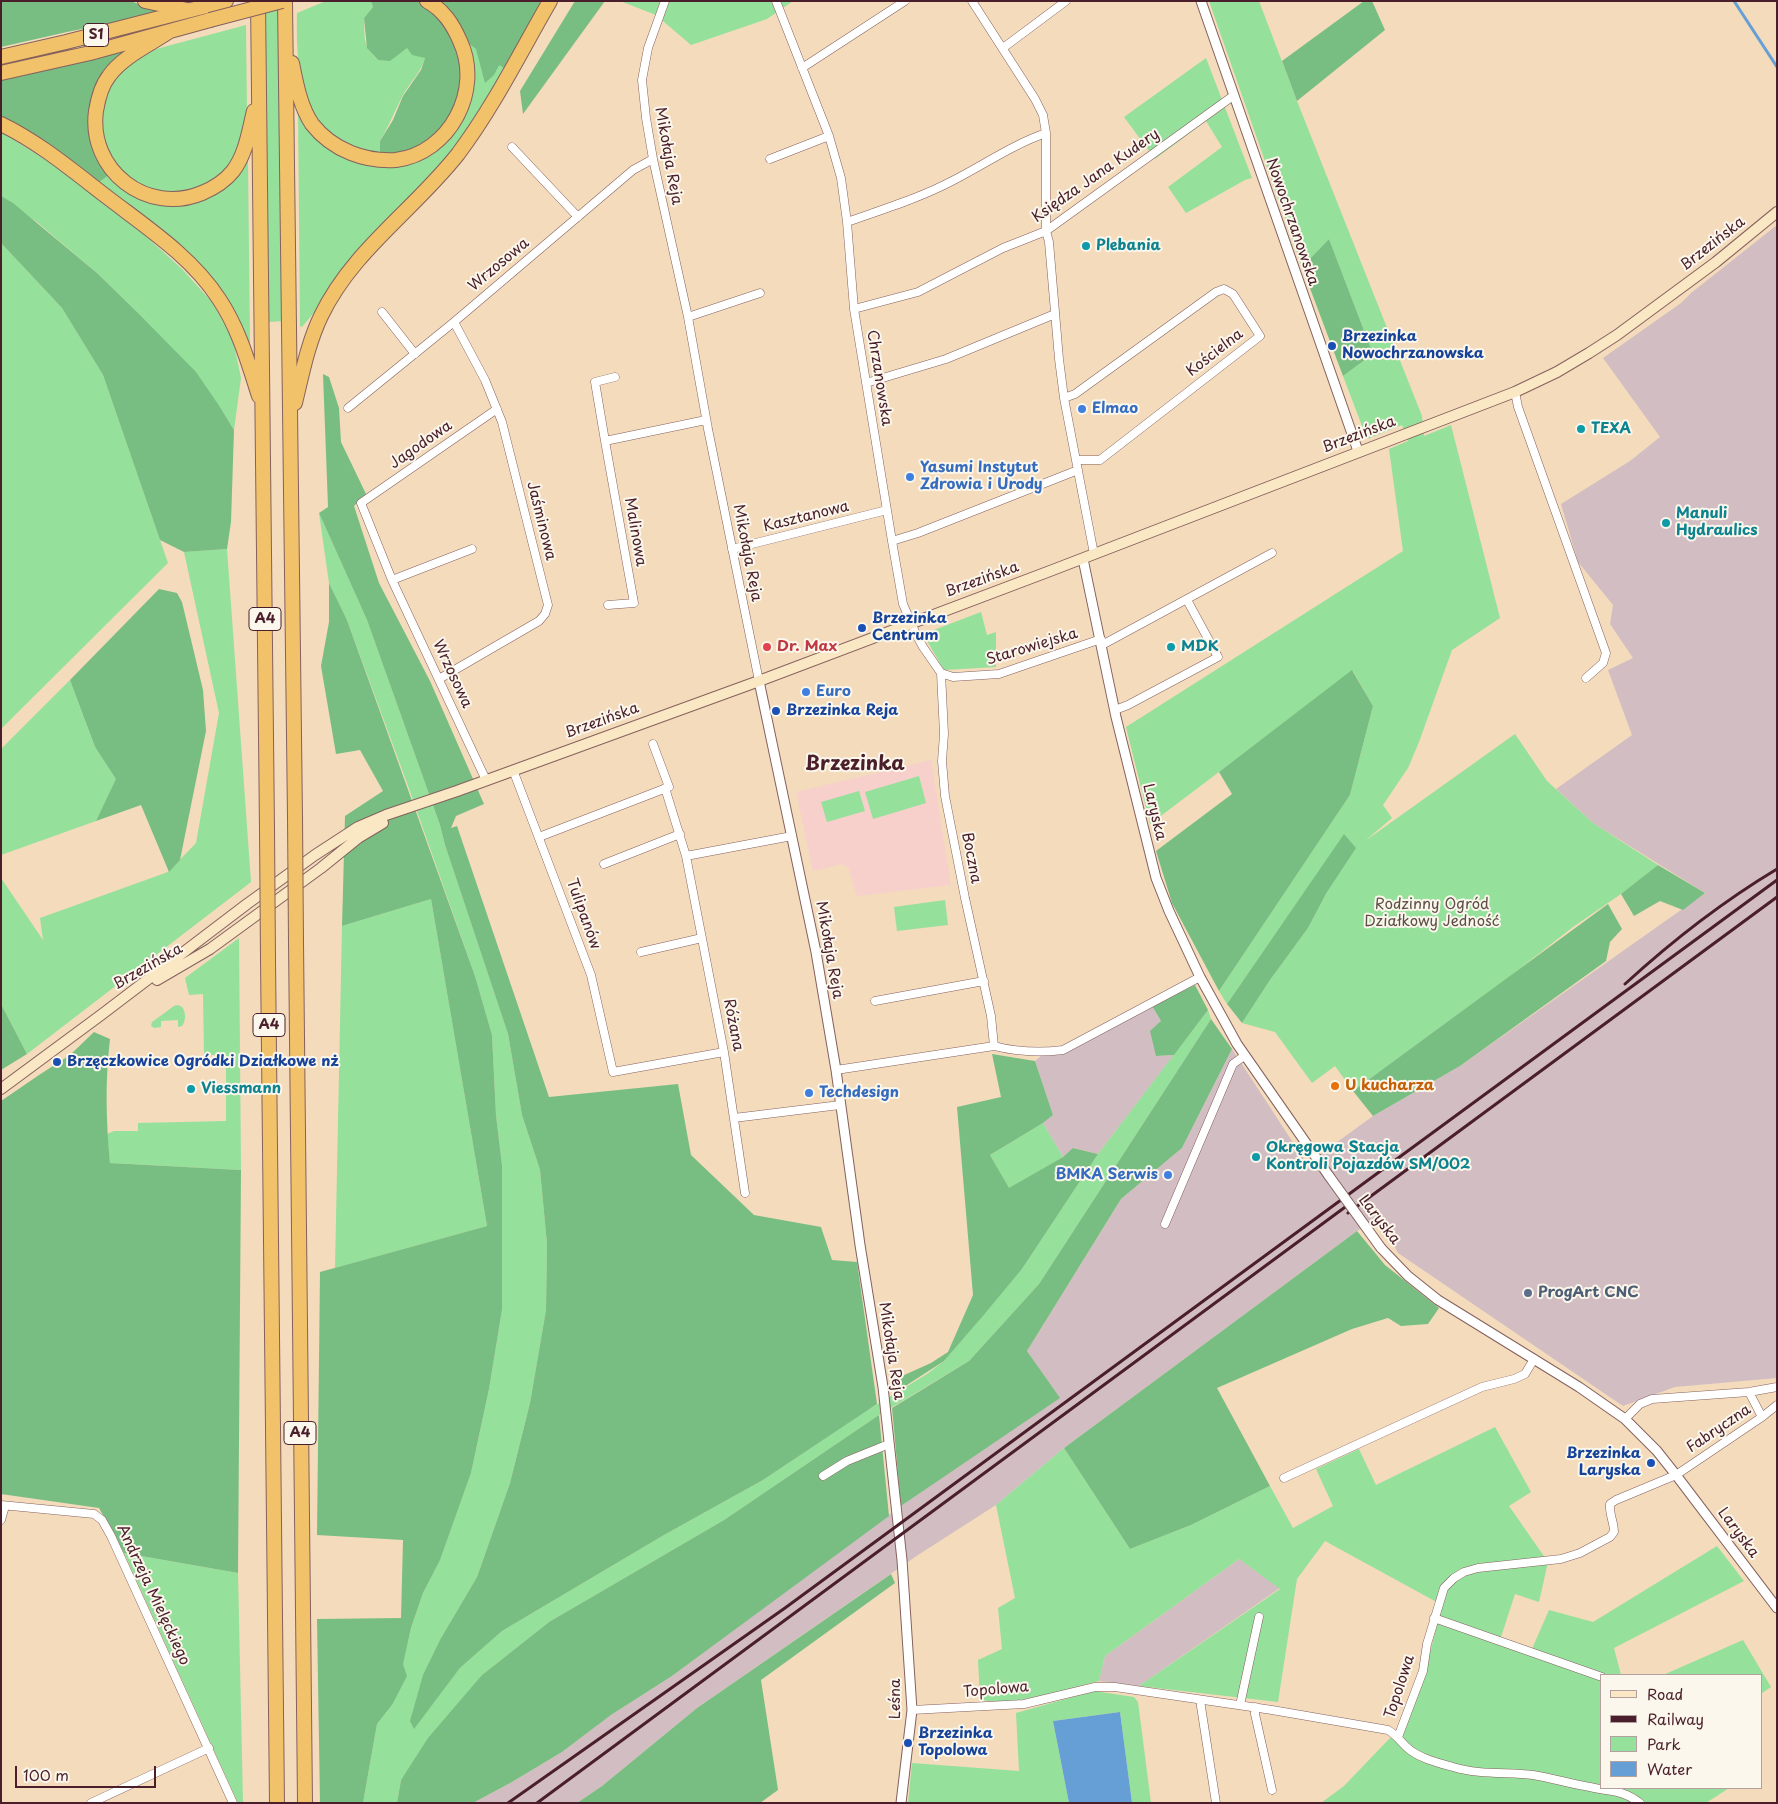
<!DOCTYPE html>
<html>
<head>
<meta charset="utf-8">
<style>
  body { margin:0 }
  #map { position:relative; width:1778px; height:1804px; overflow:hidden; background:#f3dbbc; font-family:"Playpen Sans",sans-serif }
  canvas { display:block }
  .frame { position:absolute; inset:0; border:2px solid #4a1f2b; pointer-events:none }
  .legend { position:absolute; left:1600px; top:1674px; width:162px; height:115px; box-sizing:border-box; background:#fbf7ec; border:1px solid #b4a19f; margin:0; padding:6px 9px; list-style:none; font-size:15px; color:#4a1f2b }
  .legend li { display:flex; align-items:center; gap:10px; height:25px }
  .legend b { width:25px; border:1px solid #b4a19f }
  .scale { position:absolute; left:15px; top:1766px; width:141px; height:22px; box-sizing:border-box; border:2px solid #4a1f2b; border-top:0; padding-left:6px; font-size:15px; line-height:18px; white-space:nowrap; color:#4a1f2b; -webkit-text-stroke:4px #fbf7ec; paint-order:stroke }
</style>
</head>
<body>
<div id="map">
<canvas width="1778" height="1804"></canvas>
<div class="frame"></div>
<ul class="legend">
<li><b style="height:6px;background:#fae7c3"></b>Road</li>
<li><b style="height:6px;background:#4a1f2b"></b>Railway</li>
<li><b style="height:14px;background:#95e09b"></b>Park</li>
<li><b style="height:14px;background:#669fd5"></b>Water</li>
</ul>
<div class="scale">100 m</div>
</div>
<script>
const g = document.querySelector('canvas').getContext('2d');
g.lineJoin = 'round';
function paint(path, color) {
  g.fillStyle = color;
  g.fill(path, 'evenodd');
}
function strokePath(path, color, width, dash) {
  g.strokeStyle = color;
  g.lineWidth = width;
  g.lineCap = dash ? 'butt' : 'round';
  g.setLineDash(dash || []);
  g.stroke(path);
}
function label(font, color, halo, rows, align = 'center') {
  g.font = font + ' "Playpen Sans",sans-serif';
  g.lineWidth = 4;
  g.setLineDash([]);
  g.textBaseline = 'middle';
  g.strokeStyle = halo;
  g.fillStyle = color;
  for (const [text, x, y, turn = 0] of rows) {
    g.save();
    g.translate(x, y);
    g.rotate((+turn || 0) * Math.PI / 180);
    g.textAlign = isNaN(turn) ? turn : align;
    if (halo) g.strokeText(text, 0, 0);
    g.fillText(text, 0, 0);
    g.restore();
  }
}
const built = new Path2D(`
  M931,760L951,885L857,896L848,867L842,864L813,871L796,792Z`);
const industrial = new Path2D(`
  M1777,225V1378L1675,1387L1623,1406L1398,1253L1379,1218L1357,1231L1064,1448L996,1505L918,1555L697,1708L602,1786L577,1803H473L512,1782L562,1752L611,1715L672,1676L901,1506L1059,1398L1027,1351L1121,1199L1182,1148L1232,1049L1307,1164L1373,1116L1460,1066L1705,893L1593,823L1556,789L1632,735L1608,670L1633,658L1610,624L1613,605L1578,562L1561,504L1630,461L1660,437L1603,358L1681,303L1691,293Z
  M1152,1006L1161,1021L1156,1056L1174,1055L1098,1154L1074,1148L1063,1157L1043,1123L1053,1115L1035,1061L1042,1055L1062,1054Z
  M1239,1559L1280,1588L1139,1686L1099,1681L1105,1656Z`);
const green = new Path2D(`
  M265,1H279L283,321L269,322Z
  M326,1H371L373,7L364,18C365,39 362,44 378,60L401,52L407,48L425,58C420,74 411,81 403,95C395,110 389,126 380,141L382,156C373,155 365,152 356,148C299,126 296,66 297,13Z
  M620,1H793L767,19L691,45L656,15Z
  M1209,1H1259L1297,101L1422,416L1424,436L1451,425L1500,618L1452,650L1419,742L1408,768L1383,805L1392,818L1365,841L1515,734L1547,781L1593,823L1658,865L1634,885L1573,927L1509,977L1353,1091L1335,1066L1312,1083L1275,1032L1242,1023L1270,980L1308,928L1327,892L1344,835L1227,1004L1219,991L1350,795L1373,706L1353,671L1150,824L1126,727L1403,551L1389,449L1408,441L1402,425L1367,439L1343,376L1373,354L1329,239L1302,267Z
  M246,25L247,115L238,157L209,188L155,196L112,165L98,114L112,76L145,52Z
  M467,42L507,70L459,144L333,285L312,315L302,327L300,326L298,110L309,126L381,166Z
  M1206,58L1252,178L1245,180L1186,213L1168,187L1222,147L1206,121L1155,159L1124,117Z
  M1,132L54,165L138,229L182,269L212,302L233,340L241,378L234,430L220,407L133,308L97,273L37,222L1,198Z
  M248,159L250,344L248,343L226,299L97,184L110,174L168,204L241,169Z
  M1,243L62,308L103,375L168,563L1,729Z
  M319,513L367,620L440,825L445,845L508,1034L522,1115L540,1170L547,1244L546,1310L530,1403L510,1483L477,1577L441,1638L414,1728L460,1668L502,1631L664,1535L763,1480L863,1413L927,1374L944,1361L1022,1269L1098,1154L1208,1010L1211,1019L1039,1284L969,1361L879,1415L724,1520L549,1622L482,1675L401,1780L397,1803H363L377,1724L392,1705L411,1628L423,1593L440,1559L471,1473L489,1389L502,1310V1165L496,1115L492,1035L475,976L407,783L347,620L329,583Z
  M227,549L251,882L27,1054L1,1004V878L43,940L40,918L168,872L196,843L219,713L184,552Z
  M981,612L987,635L996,632V667L944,670L926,639V633Z
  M70,680L95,747L117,780L96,821L1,855V749Z
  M919,776L926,803L873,819L865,792Z
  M859,791L865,811L827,822L821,802Z
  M431,899L487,1226L335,1268L342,926Z
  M945,900L948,925L897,931L894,907Z
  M239,938L241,1170L110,1163L107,1134L114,1131H138V1123L226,1121V1055H204L203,994L189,995L185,978Z
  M178,1005L182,1007C186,1012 186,1021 182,1026L178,1027V1020L161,1021V1027L154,1028L151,1026L152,1022L174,1006Z
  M1043,1123L1063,1157L1009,1189L990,1155Z
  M1495,1427L1531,1492L1509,1506L1548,1562L1539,1602L1515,1594L1500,1640L1532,1649L1549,1610L1593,1622L1717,1546L1744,1581L1614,1648L1621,1675H1602V1788H1729L1706,1803H1321L1344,1786L1389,1739L1395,1735L1430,1653L1442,1605L1325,1541L1297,1579L1278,1702L1139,1686L1280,1589L1239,1559L1105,1656L1099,1681C1070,1688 1006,1709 980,1699L978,1660L1002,1649L998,1608L1015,1598L996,1505L1064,1448L1130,1549L1191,1525L1270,1486L1293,1528L1333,1506L1316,1469L1359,1449L1376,1485Z
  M124,1553L238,1573L243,1803H238Z
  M1743,1640L1771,1687L1762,1693V1675H1663Z
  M1094,1691L1134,1697L1138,1702L1151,1803H1132L1120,1712L1053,1721L1069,1803H908L912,1763L1019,1771L1016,1713Z`);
const forest = new Path2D(`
  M1,1H130L148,7L180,9L67,32L1,47Z
  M371,1H421L426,3L453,34L464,79L449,121L430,139L409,152L382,156L380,151V141L393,120L403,96L421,70L425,58L412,55L407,48L390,61L378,60L367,48L364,18L373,7Z
  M433,1H542L507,70L499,65L494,75L485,83L476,49L467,42Z
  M575,1H605L523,114L520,91Z
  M1364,1H1372L1385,30L1297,101L1282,61Z
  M140,46L94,97L110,174L97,184L1,119V77L50,66L99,58L127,49Z
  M1,196L13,203L97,273L133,308L196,372L220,407L234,430L231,522L227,549L184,552L160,540L103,375L62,308L1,243Z
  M1329,239L1373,354L1343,376L1302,267Z
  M323,374L329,377L339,408L341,442L366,494L354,506L379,583L430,681L484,804L456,816L451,828L457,826L549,1097L678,1084L691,1155L754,1215L821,1227L832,1260L857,1262L877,1404L763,1480L664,1535L502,1631L460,1668L414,1729L410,1721L423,1675L441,1638L477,1577L510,1483L530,1403L546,1310L547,1244L540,1170L522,1115L508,1034L445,845L440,825L367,620L319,513L328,507Z
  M329,583L347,620L475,976L492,1035L496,1115L502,1165V1310L489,1389L471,1473L440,1560L423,1593L411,1628L403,1664L407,1676L392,1705L377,1724L363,1803H320L317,1619L401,1618L403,1540L317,1535L320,1272L487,1226L431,899L342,926L345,816L383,791L360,750L336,754L321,666L329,622Z
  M159,589L177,593L182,602L203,690L206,731L180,860L169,872L141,805L96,821L116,779L95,747L70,680Z
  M1352,670L1373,706L1350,795L1219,991L1172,903L1156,851L1232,794L1219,772Z
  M1344,834L1356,848L1327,892L1308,928L1270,980L1242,1023L1227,1004Z
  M1658,865L1705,893L1683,910L1660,901L1634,916L1621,894Z
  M1608,904L1622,929L1610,942L1606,961L1460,1066L1373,1116L1353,1091Z
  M1195,985L1208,1010L1174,1055L1156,1056L1150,1031L1161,1021L1152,1006Z
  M1,1004L27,1054L1,1070Z
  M1211,1019L1232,1049L1182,1148L1121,1199L1027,1351L1060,1398L901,1506L892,1408L969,1361L1039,1284Z
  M94,1032L110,1039C105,1081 106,1121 110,1163L241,1170L238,1573L124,1553L99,1508L1,1494V1101L39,1075L70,1055Z
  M992,1054L1035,1061L1053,1115L1043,1123L990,1155L1009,1188L1063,1157L1073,1148L1098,1154L1022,1269L982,1317L944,1361L893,1394L891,1381L931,1363L948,1352L973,1295L957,1107L1001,1097Z
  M1357,1231L1385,1265L1439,1308L1428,1324L1401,1326L1388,1318L1352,1329L1217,1388L1270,1486L1191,1525L1130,1549L1064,1448Z
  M879,1415L889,1516L672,1676L611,1715L562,1752L512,1782L473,1803H397L401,1780L428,1738L482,1675L549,1622L724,1520Z
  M891,1574L895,1583L761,1680L778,1790L760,1803H577L602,1786L697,1708Z`);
const water = new Path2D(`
  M1120,1712L1132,1803H1069L1053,1721Z`);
const stream = new Path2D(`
  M1734,1L1777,67`);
const minor = new Path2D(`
  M665,1L648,48L642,80L646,118L653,159L688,317L708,429L759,681
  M776,1L829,136L841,178L847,222L854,309L892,541L903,604L916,634L923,647L941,673L953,677L999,674L1101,639
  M972,1L1035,99L1043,115L1046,133V231L1049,242L1059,359L1064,398L1094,554
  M1003,48L1066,1
  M802,68L905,1
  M512,147L578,217
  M770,159L829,136
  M847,222C884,209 920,198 954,180C985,164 1014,144 1046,133
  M854,309L918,292L1003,248L1046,231L1233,96
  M382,312L415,354
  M688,317L760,293
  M615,377L595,382L605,441L706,420
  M866,383L946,359L1055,314
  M1515,392L1518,407L1606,653L1603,663L1586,678
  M1064,398L1075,394L1216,292L1224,289L1233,294L1260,336L1100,460H1076
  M348,408L454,322L633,170L653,159
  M605,441L634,603L608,605
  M892,541L918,533L1078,470
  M732,549L887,510
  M392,580L472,549
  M1102,645L1272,553
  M941,673L944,734L942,761L945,796L965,898L991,1016L994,1046
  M439,679L539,621L545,614L548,605L502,422L485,380L454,322
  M1115,710L1128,705L1218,657L1187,600
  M513,770L591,975L613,1072L724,1052
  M486,780L392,580L361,503L497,409
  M665,788L686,856L724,1052L745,1193
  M539,837L669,787L653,744
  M686,856L792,836
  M604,864L680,834
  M641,952L702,938
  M875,1001L984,981
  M836,1070L994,1046C1017,1052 1039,1053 1063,1050L1200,977
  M734,1118L840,1105
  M1165,1224L1233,1064L1244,1056
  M1749,1392L1762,1417
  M1625,1419L1640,1404L1652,1399L1749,1392L1777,1387
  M823,1476L847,1461L889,1444
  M1284,1478L1482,1387L1514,1379L1525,1374L1534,1359
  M1,1505L94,1514L102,1520L111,1536L233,1803
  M1,1520L5,1506
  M1434,1618L1602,1677
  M1200,1700L1216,1803
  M1240,1705L1259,1617
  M1255,1707V1714L1272,1790
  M912,1710L1024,1704L1095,1687H1115L1272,1710L1388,1730C1398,1736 1402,1744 1410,1750C1422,1759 1439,1763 1453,1767C1479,1775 1507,1772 1533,1775C1552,1778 1571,1784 1590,1787C1611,1792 1621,1789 1640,1803
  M1398,1737L1423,1671L1427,1644L1444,1588L1454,1578L1464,1572L1478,1568L1561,1559L1580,1553L1610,1537L1614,1532C1614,1522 1609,1514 1610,1504L1616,1500L1676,1475L1762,1417L1777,1405
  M91,1803L209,1748`);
const tertiary = new Path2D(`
  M1201,1L1358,451
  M1083,559L1116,717L1156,878L1169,911L1200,977L1237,1044L1329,1176
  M759,681L816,952L836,1070L860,1245L883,1387L902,1560L912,1710L901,1803
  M1381,1248L1408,1276L1438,1300L1579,1387L1625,1419L1657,1451L1676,1475L1777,1608`);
const secondary = new Path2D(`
  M157,980L210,949L321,868L358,838L383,823
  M1,1089L101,1015L247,904L315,855L358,827L386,815L457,791L759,681L1050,571L1515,392L1557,372L1589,353L1617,335L1716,262L1777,212`);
const motorway = new Path2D(`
  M145,1L187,10
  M258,1L267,829
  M285,1L295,817
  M170,31C151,44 122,57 109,76C101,86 98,99 96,111C88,170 147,216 202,193C214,188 225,181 233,171C246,154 249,131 254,111
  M1,57L66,42L226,1
  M292,63C296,83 300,106 312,124C322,137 336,147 351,153C366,159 380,161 396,160C450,153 483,90 460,41C453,25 444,10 427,1
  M1,73L90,53L210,20
  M1,124C40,143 73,171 107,197C146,227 192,257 219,299C239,329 248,362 259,396
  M295,403C302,374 308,343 321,316C352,251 414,210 458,154C494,106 520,53 550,1
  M296,942L305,1803
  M268,959L277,1803`);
const rail = new Path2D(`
  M1625,984C1672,941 1722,902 1777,869
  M1348,1213L1777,897
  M508,1803L785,1608L1777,880
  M537,1803L1352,1202`);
const tertiaryBridge = new Path2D(`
  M1329,1176L1381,1248`);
const motorwayBridge = new Path2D(`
  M210,20L282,1
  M295,817L296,942
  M267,829L268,959`);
const markers = [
  [1086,246,5,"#0f9aa8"],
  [1332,346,5,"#1a4fb4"],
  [1082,409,5,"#3f7fe0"],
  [1581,429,5,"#0f9aa8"],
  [910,477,5,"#3f7fe0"],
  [1666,523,5,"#0f9aa8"],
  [862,628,5,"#1a4fb4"],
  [767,647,5,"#e0444e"],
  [1171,647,5,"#0f9aa8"],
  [806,692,5,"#3f7fe0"],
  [776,711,5,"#1a4fb4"],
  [57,1062,5,"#1a4fb4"],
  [1335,1086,5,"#e8710a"],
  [191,1089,5,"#0f9aa8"],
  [809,1093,5,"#3f7fe0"],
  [1256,1157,5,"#0f9aa8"],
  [1168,1175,5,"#3f7fe0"],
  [1528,1293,5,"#5c6f8a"],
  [1651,1463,5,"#1a4fb4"],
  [908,1743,5,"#1a4fb4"]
];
const shields = [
  [96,35,25],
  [265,619,32],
  [269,1025,32],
  [300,1433,32]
];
const shieldNames = [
  ["S1",96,35],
  ["A4",265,619],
  ["A4",269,1025],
  ["A4",300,1433]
];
const streetNames = [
  ["Mikołaja Reja",668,156,80],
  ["Księdza Jana Kudery",1096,176,-35],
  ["Nowochrzanowska",1292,222,71],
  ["Brzezińska",1713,244,-38],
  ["Wrzosowa",499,265,-40],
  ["Kościelna",1215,353,-38],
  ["Chrzanowska",879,378,81],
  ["Brzezińska",1359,435,-21],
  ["Jagodowa",421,445,-35],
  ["Kasztanowa",806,517,-14],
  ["Jaśminowa",541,521,76],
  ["Malinowa",635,532,80],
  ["Mikołaja Reja",747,553,79],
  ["Brzezińska",982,580,-20],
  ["Starowiejska",1032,647,-17],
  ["Wrzosowa",452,674,65],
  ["Brzezińska",602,721,-20],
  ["Laryska",1154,812,76],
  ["Boczna",971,858,79],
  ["Tulipanów",583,914,70],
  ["Mikołaja Reja",829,950,80],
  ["Brzezińska",148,967,-30],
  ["Różana",733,1025,79],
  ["Laryska",1379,1220,52],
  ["Mikołaja Reja",891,1351,81],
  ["Fabryczna",1719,1429,-34],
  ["Laryska",1738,1533,53],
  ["Andrzeja Mielęckiego",153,1595,65],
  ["Topolowa",1400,1687,-72],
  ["Topolowa",996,1690,-5],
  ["Leśna",896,1699,-90]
];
const cultureNames = [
  ["Plebania",1096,246],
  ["TEXA",1591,429],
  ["Manuli",1676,514],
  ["Hydraulics",1676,531],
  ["MDK",1181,647],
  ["Viessmann",201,1089],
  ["Okręgowa Stacja",1266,1148],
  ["Kontroli Pojazdów SM/002",1266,1165]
];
const transitNames = [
  ["Brzezinka",1342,337],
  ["Nowochrzanowska",1342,354],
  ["Brzezinka",872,619],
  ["Centrum",872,636],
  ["Brzezinka Reja",786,711],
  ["Brzęczkowice Ogródki Działkowe nż",67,1062],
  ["Brzezinka",1641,1454,"right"],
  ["Laryska",1641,1471,"right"],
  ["Brzezinka",918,1734],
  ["Topolowa",918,1751]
];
const shopNames = [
  ["Elmao",1092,409],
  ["Yasumi Instytut",920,468],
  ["Zdrowia i Urody",920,485],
  ["Euro",816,692],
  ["Techdesign",819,1093],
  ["BMKA Serwis",1158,1175,"right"]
];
const healthNames = [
  ["Dr. Max",777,647]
];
const parkNames = [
  ["Rodzinny Ogród",1432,905],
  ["Działkowy Jedność",1432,922]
];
const foodNames = [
  ["U kucharza",1345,1086]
];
const serviceNames = [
  ["ProgArt CNC",1538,1293]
];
const districtNames = [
  ["Brzezinka",855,764]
];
paint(built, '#f7d0cb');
paint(industrial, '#d2bec2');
paint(green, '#95e09b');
paint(forest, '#78be83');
paint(water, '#669fd5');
strokePath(stream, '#669fd5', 3);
strokePath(minor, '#85615e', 9);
strokePath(tertiary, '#85615e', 11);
strokePath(secondary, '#85615e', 12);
strokePath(motorway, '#85615e', 16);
strokePath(minor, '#fff', 8);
strokePath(tertiary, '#fff', 9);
strokePath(secondary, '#fae7c3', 10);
strokePath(motorway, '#f2c26a', 14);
strokePath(rail, '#4a1f2b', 3);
strokePath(tertiaryBridge, '#85615e', 11, []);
strokePath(motorwayBridge, '#85615e', 16, []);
strokePath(tertiaryBridge, '#fff', 9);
strokePath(motorwayBridge, '#f2c26a', 14);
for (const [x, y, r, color] of markers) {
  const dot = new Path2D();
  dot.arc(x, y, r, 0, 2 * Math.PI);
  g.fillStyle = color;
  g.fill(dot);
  strokePath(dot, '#fbf7ec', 2);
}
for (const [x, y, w] of shields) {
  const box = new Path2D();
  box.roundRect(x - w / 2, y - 11.5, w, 23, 4);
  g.fillStyle = '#fbf7ec';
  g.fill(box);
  strokePath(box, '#4a1f2b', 1);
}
label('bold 14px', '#4a1f2b', null, shieldNames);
label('15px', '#4a1f2b', '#fbf7ec', streetNames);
label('bold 15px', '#0d838f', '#fbf7ec', cultureNames, 'left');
label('bold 15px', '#164399', '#fbf7ec', transitNames, 'left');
label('bold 15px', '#366cbe', '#fbf7ec', shopNames, 'left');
label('bold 15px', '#be3a42', '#fbf7ec', healthNames, 'left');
label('15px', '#5d4f47', '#fbf7ec', parkNames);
label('bold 15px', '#c56008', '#fbf7ec', foodNames, 'left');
label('bold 15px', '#4e5e75', '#fbf7ec', serviceNames, 'left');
label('bold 20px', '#4a1f2b', '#fbf7ec', districtNames);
</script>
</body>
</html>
